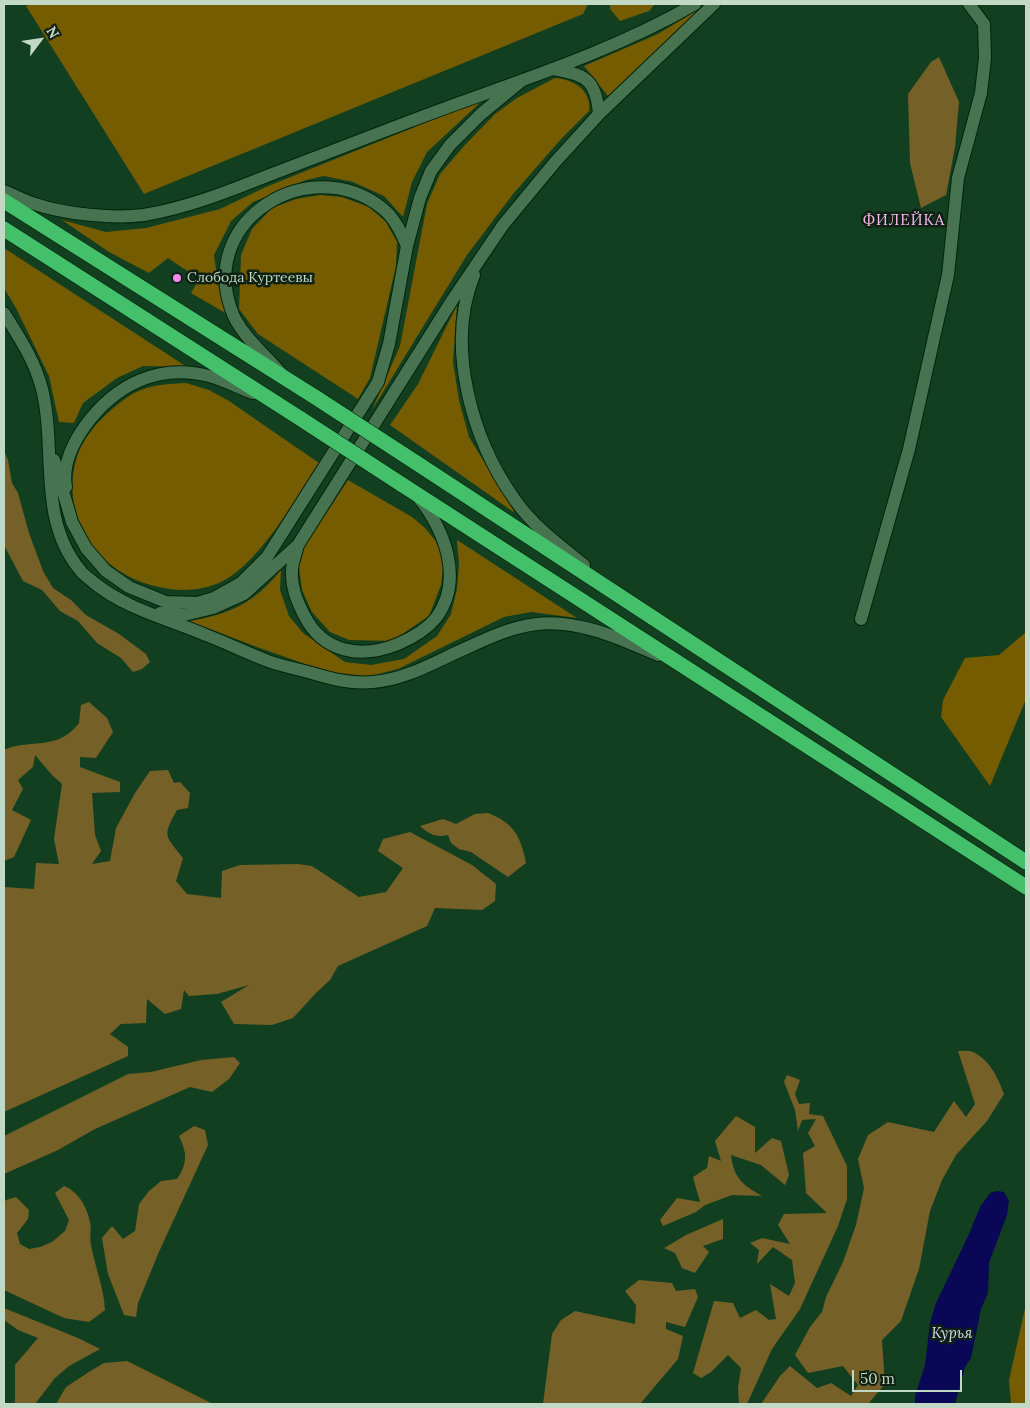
<!DOCTYPE html>
<html>
<head>
<meta charset="utf-8">
<style>
  body { margin:0 }
  #map { position:relative; width:1030px; height:1408px; overflow:hidden; background:#123f20; font-family:Lora,serif }
  canvas { display:block }
  .frame { position:absolute; inset:0; border:5px solid #c2d9c5; pointer-events:none }
  .north { position:absolute; left:15px; top:15px; width:50px; height:50px; -webkit-text-stroke:4px #0f2113; paint-order:stroke; rotate:59deg; font-size:14px; font-weight:700; line-height:20px; text-align:center; color:#c2d9c5 }
  .north::after { content:''; display:block; margin:auto; width:18px; height:22px; background:#c2d9c5; clip-path:polygon(50% 0,100% 100%,50% 72%,0 100%) }
  .scale { position:absolute; left:852px; top:1370px; width:110px; height:22px; box-sizing:border-box; border:2px solid #c2d9c5; border-top:0; padding-left:6px; font-size:15px; line-height:18px; white-space:nowrap; color:#c2d9c5; -webkit-text-stroke:4px #0f2113; paint-order:stroke }
</style>
</head>
<body>
<div id="map">
<canvas width="1030" height="1408"></canvas>
<div class="frame"></div>
<div class="north">N</div>
<div class="scale">50 m</div>
</div>
<script>
const g = document.querySelector('canvas').getContext('2d');
g.lineJoin = 'round';
function paint(path, color) {
  g.fillStyle = color;
  g.fill(path, 'evenodd');
}
function strokePath(path, color, width, dash) {
  g.strokeStyle = color;
  g.lineWidth = width;
  g.lineCap = dash ? 'butt' : 'round';
  g.setLineDash(dash || []);
  g.stroke(path);
}
function label(font, color, halo, rows, align = 'center') {
  g.font = font + ' Lora,serif';
  g.lineWidth = 5;
  g.setLineDash([]);
  g.textBaseline = 'middle';
  g.strokeStyle = halo;
  g.fillStyle = color;
  for (const [text, x, y, turn = 0] of rows) {
    g.save();
    g.translate(x, y);
    g.rotate((+turn || 0) * Math.PI / 180);
    g.textAlign = isNaN(turn) ? turn : align;
    if (halo) g.strokeText(text, 0, 0);
    g.fillText(text, 0, 0);
    g.restore();
  }
}
const green = new Path2D(`
  M31,4H588L583,14L144,194L26,6Z
  M610,4H655L649,11L620,21L610,9Z
  M701,8L608,96L584,66L658,34Z
  M555,78C568,79 584,85 588,99C590,102 589,108 589,111L562,138L513,194L467,255L372,410L400,346L427,204L440,174L464,146L495,114L517,98Z
  M484,99L427,152L412,182L403,217L384,196L353,182L324,176L306,180L253,202L231,221L214,255L218,284L227,314L191,293L199,279L168,258L149,273L109,252L62,220L106,232L146,228L220,209L266,187Z
  M320,195L342,197L369,207L386,222L397,242L396,266L370,378L358,399L258,334L239,309L241,255L252,229L272,208L296,199Z
  M4,248L187,367L143,366L117,378L83,403L74,423L59,422L49,376L16,308L4,288Z
  M457,305L453,362L459,400L469,437L515,513L390,425L418,384Z
  M186,383L209,390L229,401L319,463C295,499 260,563 221,582C201,591 180,592 159,587C100,575 60,520 76,460C81,441 96,423 110,411C119,403 130,394 141,390C156,384 170,384 186,383Z
  M348,480L412,517L424,527L435,540L444,559L441,585L429,616L392,641L349,640L330,632L312,612L302,590L299,567L304,547Z
  M457,540L577,618L531,612L504,617L398,669L370,676H339L257,647L189,621C231,614 254,603 281,570L280,590L289,616L303,633L345,662L371,665L404,659L437,636L451,614L457,589L459,564Z
  M1026,632V699L990,786L941,717L943,700L965,658L999,655Z
  M1026,1304V1404H1011L1009,1380Z`);
const forest = new Path2D(`
  M939,57L959,102L955,147L946,195L921,208L910,163L908,94L931,62Z
  M4,451L8,460L12,483L18,493L29,533L43,571L53,588L71,600L86,615L119,634L146,654L150,662L142,669L133,672L121,658L97,643L78,621L60,611L42,590L23,581L5,547Z
  M89,702L107,718L113,732L96,758L80,757V767L120,782V792L92,793L95,835L101,851L92,864L110,861L116,828L135,793L150,771L168,770L174,783L180,782L190,793L188,808L177,810C162,837 165,835 183,858L176,881L187,894L221,898L222,871L240,865L298,864L312,866L359,897L386,892L403,868L378,851L383,839L410,832L472,865L496,884L495,901L482,910L435,908L427,926L338,966L330,980L316,993L293,1018L272,1025L234,1024L221,1002L249,985L217,994L189,996L184,990L181,1009L165,1014L147,999L146,1023L121,1024L110,1034L128,1047V1056L4,1112V887L34,889L36,863L59,864L54,839L62,784L52,775L35,755L33,767L18,780L23,789L12,810L31,820L14,857L4,861V750C22,741 48,747 65,736C70,733 75,728 79,723L81,705Z
  M488,813C514,823 521,837 526,863L508,877L471,852L459,849L451,843L448,835C436,838 429,834 420,826L443,819L456,824L475,814Z
  M958,1051C962,1051 969,1050 973,1052C990,1060 998,1078 1004,1094L987,1121L956,1155L942,1180L930,1211L919,1269L901,1321L882,1340L885,1384L868,1404H761L780,1376L790,1366L817,1388L831,1383L851,1396L858,1385L843,1366L808,1373L795,1355L810,1327L822,1312L826,1297L843,1262L856,1225L864,1188L858,1159L868,1135L888,1122L934,1132L954,1101L966,1117L975,1104Z
  M234,1057L240,1063L229,1079L212,1092L190,1087L95,1129L58,1150L4,1174V1136L128,1074L151,1072L201,1060Z
  M787,1075L800,1080L795,1094L799,1104L810,1103L809,1114L823,1116L847,1166V1199L838,1226L800,1309L772,1349L747,1404H739L738,1388L741,1368L728,1355L711,1372L701,1378L693,1373L714,1301L733,1303L740,1318L756,1310L769,1320L776,1319L770,1284L789,1296L795,1283L792,1260L773,1247L757,1264L759,1250L750,1243L762,1238L790,1244L778,1225L784,1214L827,1213L806,1193L803,1153L815,1146L808,1133L816,1119L802,1120L798,1131L795,1110L784,1082Z
  M736,1116L755,1127V1153L772,1138L781,1141L789,1175L785,1185L761,1165L731,1155C734,1179 743,1185 762,1196L732,1195L705,1205L696,1212L663,1226L660,1220L677,1198L700,1202L693,1177L707,1168L709,1156L721,1161L715,1141Z
  M194,1126L205,1130L208,1145L158,1254L138,1303L136,1317L124,1315L108,1274L102,1238L112,1226L123,1239L135,1231L139,1204L149,1191L161,1181L177,1179C188,1163 187,1153 179,1136Z
  M64,1186C78,1191 87,1207 90,1222C92,1229 89,1238 91,1245C95,1267 104,1288 105,1310L89,1322L64,1318L4,1290V1203L6,1200L16,1197L29,1210L28,1219L17,1233L20,1244L29,1249L40,1247L52,1242L65,1231L69,1220L55,1193Z
  M723,1219V1239L703,1246L709,1252L695,1273L682,1268L675,1253L664,1248L686,1235Z
  M639,1280L672,1283L676,1291L695,1289L698,1297L685,1327L666,1322V1329L683,1336L678,1359L640,1404H543L552,1334L561,1320L575,1311L635,1324L636,1305L625,1291Z
  M4,1308L78,1338L100,1349L69,1366L55,1378L35,1404H15V1365L38,1338L18,1330L4,1320Z
  M127,1361L213,1404H56L66,1387L92,1370L104,1363Z`);
const water = new Path2D(`
  M997,1191L1004,1192L1009,1201L1007,1215L989,1263L988,1293L981,1309L971,1358L965,1367L955,1404H915V1396L925,1365L930,1323L936,1303L969,1234L980,1207L990,1193Z`);
const street = new Path2D(`
  M861,619L909,449L948,275L958,178L981,93L985,58L984,24L969,4`);
const secondary = new Path2D(`
  M552,69C585,74 596,79 599,114
  M4,191C14,195 25,201 35,204C64,214 114,219 144,215C186,208 227,192 267,176C314,158 361,140 408,122C504,85 605,56 695,4
  M474,275C445,346 472,440 515,500C533,526 559,545 584,565
  M4,313C19,337 35,361 42,389C57,449 37,518 80,570C83,575 89,578 93,582C126,609 168,619 206,635C227,643 247,653 268,661C282,666 297,669 312,673C332,679 351,684 373,682C401,680 428,666 453,654C480,642 508,627 537,624C578,619 621,639 658,655
  M280,372C264,354 238,332 231,309C199,218 311,152 382,208C394,217 401,232 407,246
  M54,460L72,522L86,548L106,571L129,587L166,602L197,603L214,598L241,583L267,557L378,382L389,344L407,246L420,198L431,171L450,145L481,114L521,81
  M66,487C62,465 73,443 85,426C115,385 158,363 209,376C224,380 239,388 253,393
  M298,545C296,553 292,563 292,571C291,587 297,601 304,615C323,653 361,659 398,644C412,638 426,630 436,618C464,580 445,531 419,498
  M160,613L184,615L213,608L244,594L298,545L453,299L503,225L556,161L599,114L714,4`);
const highway = new Path2D(`
  M4,201L315,397
  M4,229L301,419
  M415,462L1026,862
  M401,484L1026,887`);
const highwayBridge = new Path2D(`
  M315,397L415,462
  M301,419L401,484`);
const markers = [
  [177,278,5,"#f689ed"]
];
const poiNames = [
  ["Слобода Куртеевы",187,278]
];
const neighbourhoodNames = [
  ["ФИЛЕЙКА",904,221]
];
const waterNames = [
  ["Курья",952,1334]
];
paint(green, '#755c01');
paint(forest, '#756128');
paint(water, '#0a0756');
strokePath(street, '#02240c', 14);
strokePath(secondary, '#02240c', 14);
strokePath(highway, '#02240c', 16);
strokePath(street, '#477350', 12);
strokePath(secondary, '#477350', 12);
strokePath(highway, '#43c069', 15);
strokePath(highwayBridge, '#02240c', 16, []);
strokePath(highwayBridge, '#43c069', 15);
for (const [x, y, r, color] of markers) {
  const dot = new Path2D();
  dot.arc(x, y, r, 0, 2 * Math.PI);
  g.fillStyle = color;
  g.fill(dot);
  strokePath(dot, '#0f2113', 2);
}
label('14px', '#c2d9c5', '#0f2113', poiNames, 'left');
g.letterSpacing = '1px';
label('15px', '#f9bbf2', '#0f2113', neighbourhoodNames);
g.letterSpacing = '0px';
label('italic 15px', '#d3dbf2', '#0f2113', waterNames);
</script>
</body>
</html>
